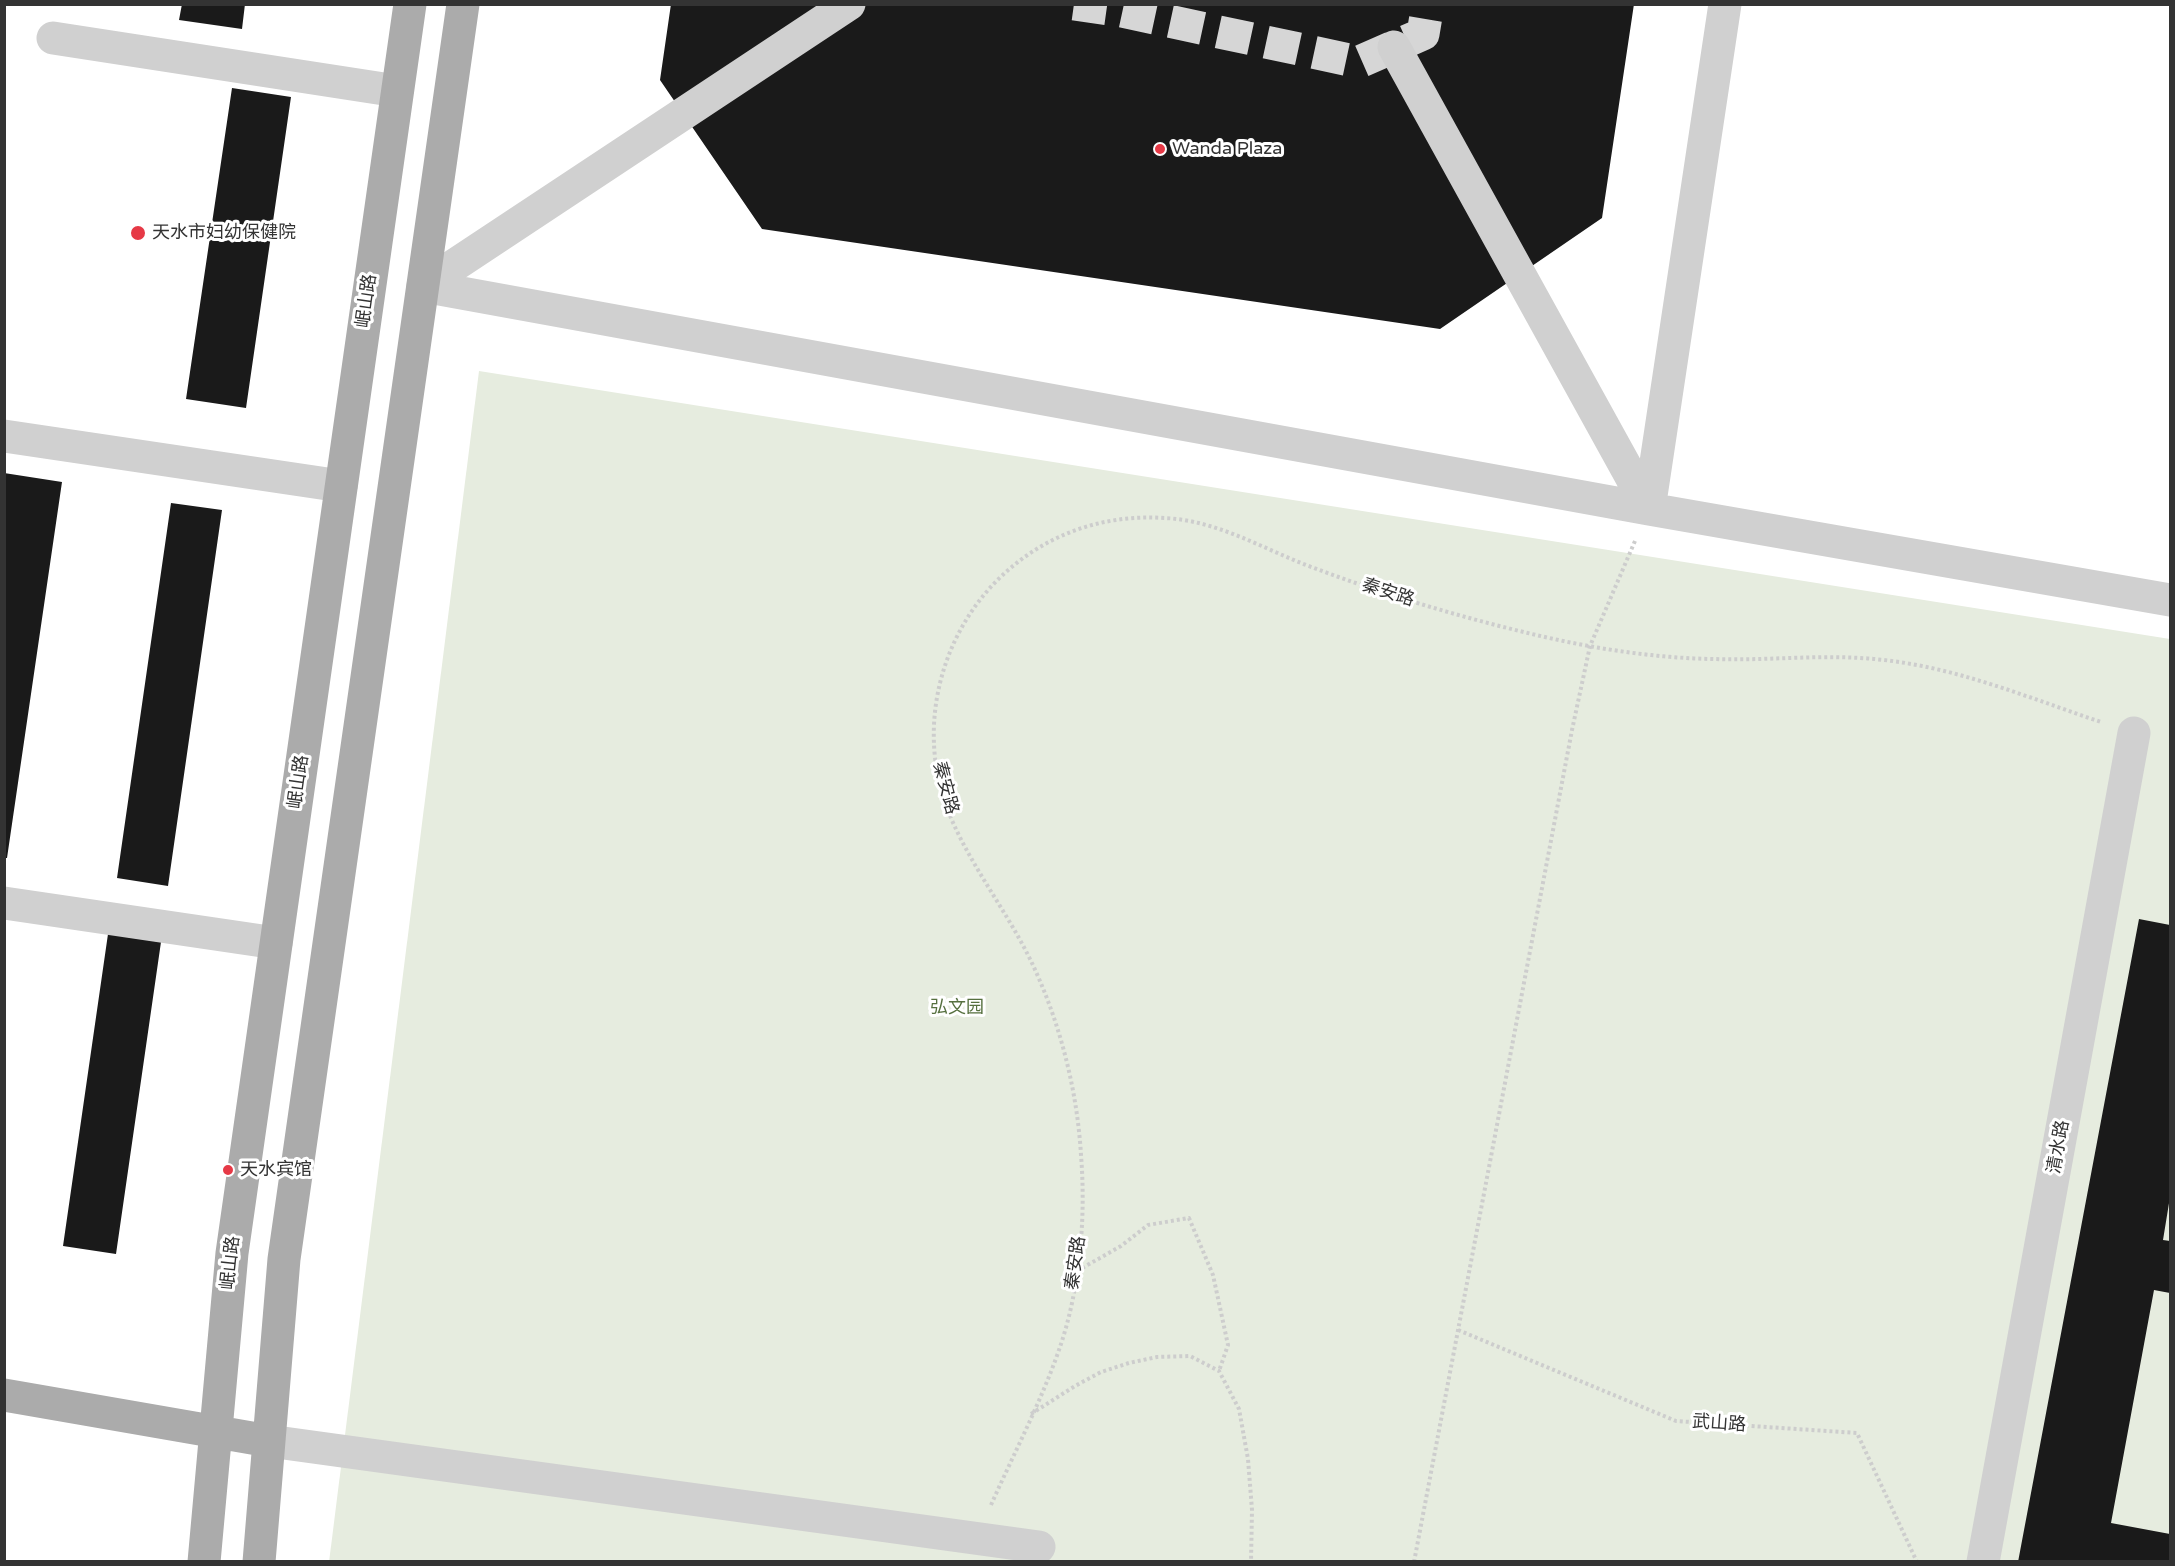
<!DOCTYPE html>
<html>
<head>
<meta charset="utf-8">
<style>
  body { margin:0 }
  #map { position:relative; width:2175px; height:1566px; overflow:hidden; background:#fff; font-family:"Varela Round",sans-serif }
  canvas { display:block }
  .frame { position:absolute; inset:0; border:6px solid #333; pointer-events:none }
</style>
</head>
<body>
<div id="map">
<canvas width="2175" height="1566"></canvas>
<div class="frame"></div>
</div>
<script>
const g = document.querySelector('canvas').getContext('2d');
g.lineJoin = 'round';
function paint(path, color) {
  g.fillStyle = color;
  g.fill(path, 'evenodd');
}
function strokePath(path, color, width, dash) {
  g.strokeStyle = color;
  g.lineWidth = width;
  g.lineCap = dash ? 'butt' : 'round';
  g.setLineDash(dash || []);
  g.stroke(path);
}
function label(font, color, halo, rows, align = 'center') {
  g.font = font + ' "Varela Round","Noto Sans SC",sans-serif';
  g.lineWidth = 6;
  g.setLineDash([]);
  g.textBaseline = 'middle';
  g.strokeStyle = halo;
  g.fillStyle = color;
  for (const [text, x, y, turn = 0] of rows) {
    g.save();
    g.translate(x, y);
    g.rotate((+turn || 0) * Math.PI / 180);
    g.textAlign = isNaN(turn) ? turn : align;
    if (halo) g.strokeText(text, 0, 0);
    g.fillText(text, 0, 0);
    g.restore();
  }
}
const green = new Path2D(`
  M479,371L2170,639V1561L329,1562Z`);
const building = new Path2D(`
  M182,4H245L242,29L179,20Z
  M671,4H1634L1602,218L1440,329L762,229L660,80Z
  M232,88L291,97L246,408L186,399Z
  M4,473L62,482L7,858H4Z
  M171,503L222,510L168,886L117,878Z
  M2139,919L2170,925V1197L2163,1240L2170,1241V1293L2154,1290L2111,1523L2170,1534V1562H2018Z
  M108,934L161,942L116,1254L63,1246Z`);
const minorTunnel = new Path2D(`
  M1074,4L1117,10L1359,62L1423,34L1428,4`);
const path = new Path2D(`
  M1077,1271L1121,1246L1148,1225L1189,1218L1213,1275L1228,1345L1219,1371
  M1458,1330L1676,1421L1857,1433L1917,1562
  M1031,1414L1075,1386L1101,1372L1129,1363L1157,1357L1190,1356L1219,1371L1239,1409L1248,1459L1252,1510L1251,1562
  M991,1505C1014,1453 1042,1400 1060,1347C1080,1288 1086,1218 1081,1155C1077,1088 1059,1019 1030,959C1005,908 967,861 947,808C916,726 941,630 1006,572C1049,533 1106,514 1164,518C1215,520 1260,547 1306,565C1380,593 1456,616 1532,634C1591,648 1652,658 1713,659C1767,661 1821,654 1874,659C1954,666 2026,697 2101,722
  M1414,1562L1572,730L1590,646L1635,541`);
const minor = new Path2D(`
  M53,38L397,91
  M1394,47L1649,509
  M423,286L1649,509L2170,600
  M423,286L849,4
  M4,436L341,486
  M1649,509L1725,4
  M4,903L276,943
  M269,1441L1039,1547
  M1983,1562L2134,733`);
const major = new Path2D(`
  M4,1395L269,1441
  M204,1562L232,1253L410,4
  M259,1562L284,1259L463,4`);
const markers = [
  [1160,149,6,"#e63946"],
  [138,233,8,"#e63946"],
  [228,1170,6,"#e63946"]
];
const poiNames = [
  ["Wanda Plaza",1172,149],
  ["天水市妇幼保健院",152,233],
  ["天水宾馆",240,1170]
];
const streetNames = [
  ["岷山路",367,301,-82],
  ["秦安路",1388,593,18],
  ["岷山路",299,782,-82],
  ["秦安路",945,788,75],
  ["清水路",2059,1147,-80],
  ["岷山路",231,1263,-84],
  ["秦安路",1076,1263,-82],
  ["武山路",1719,1424,4]
];
const parkNames = [
  ["弘文园",957,1008]
];
paint(green, '#e6ecdf');
paint(building, '#1a1a1a');
strokePath(minorTunnel, '#d6d6d6', 33, [33, 16]);
strokePath(path, '#cdcdcd', 4, [3, 3]);
strokePath(minor, '#d0d0d0', 33);
strokePath(major, '#ababab', 33);
for (const [x, y, r, color] of markers) {
  const dot = new Path2D();
  dot.arc(x, y, r, 0, 2 * Math.PI);
  g.fillStyle = color;
  g.fill(dot);
  strokePath(dot, '#fff', 2);
}
label('18px', '#333', '#fff', poiNames, 'left');
label('18px', '#333', '#fff', streetNames);
label('18px', '#56703f', '#fff', parkNames);
</script>
</body>
</html>
